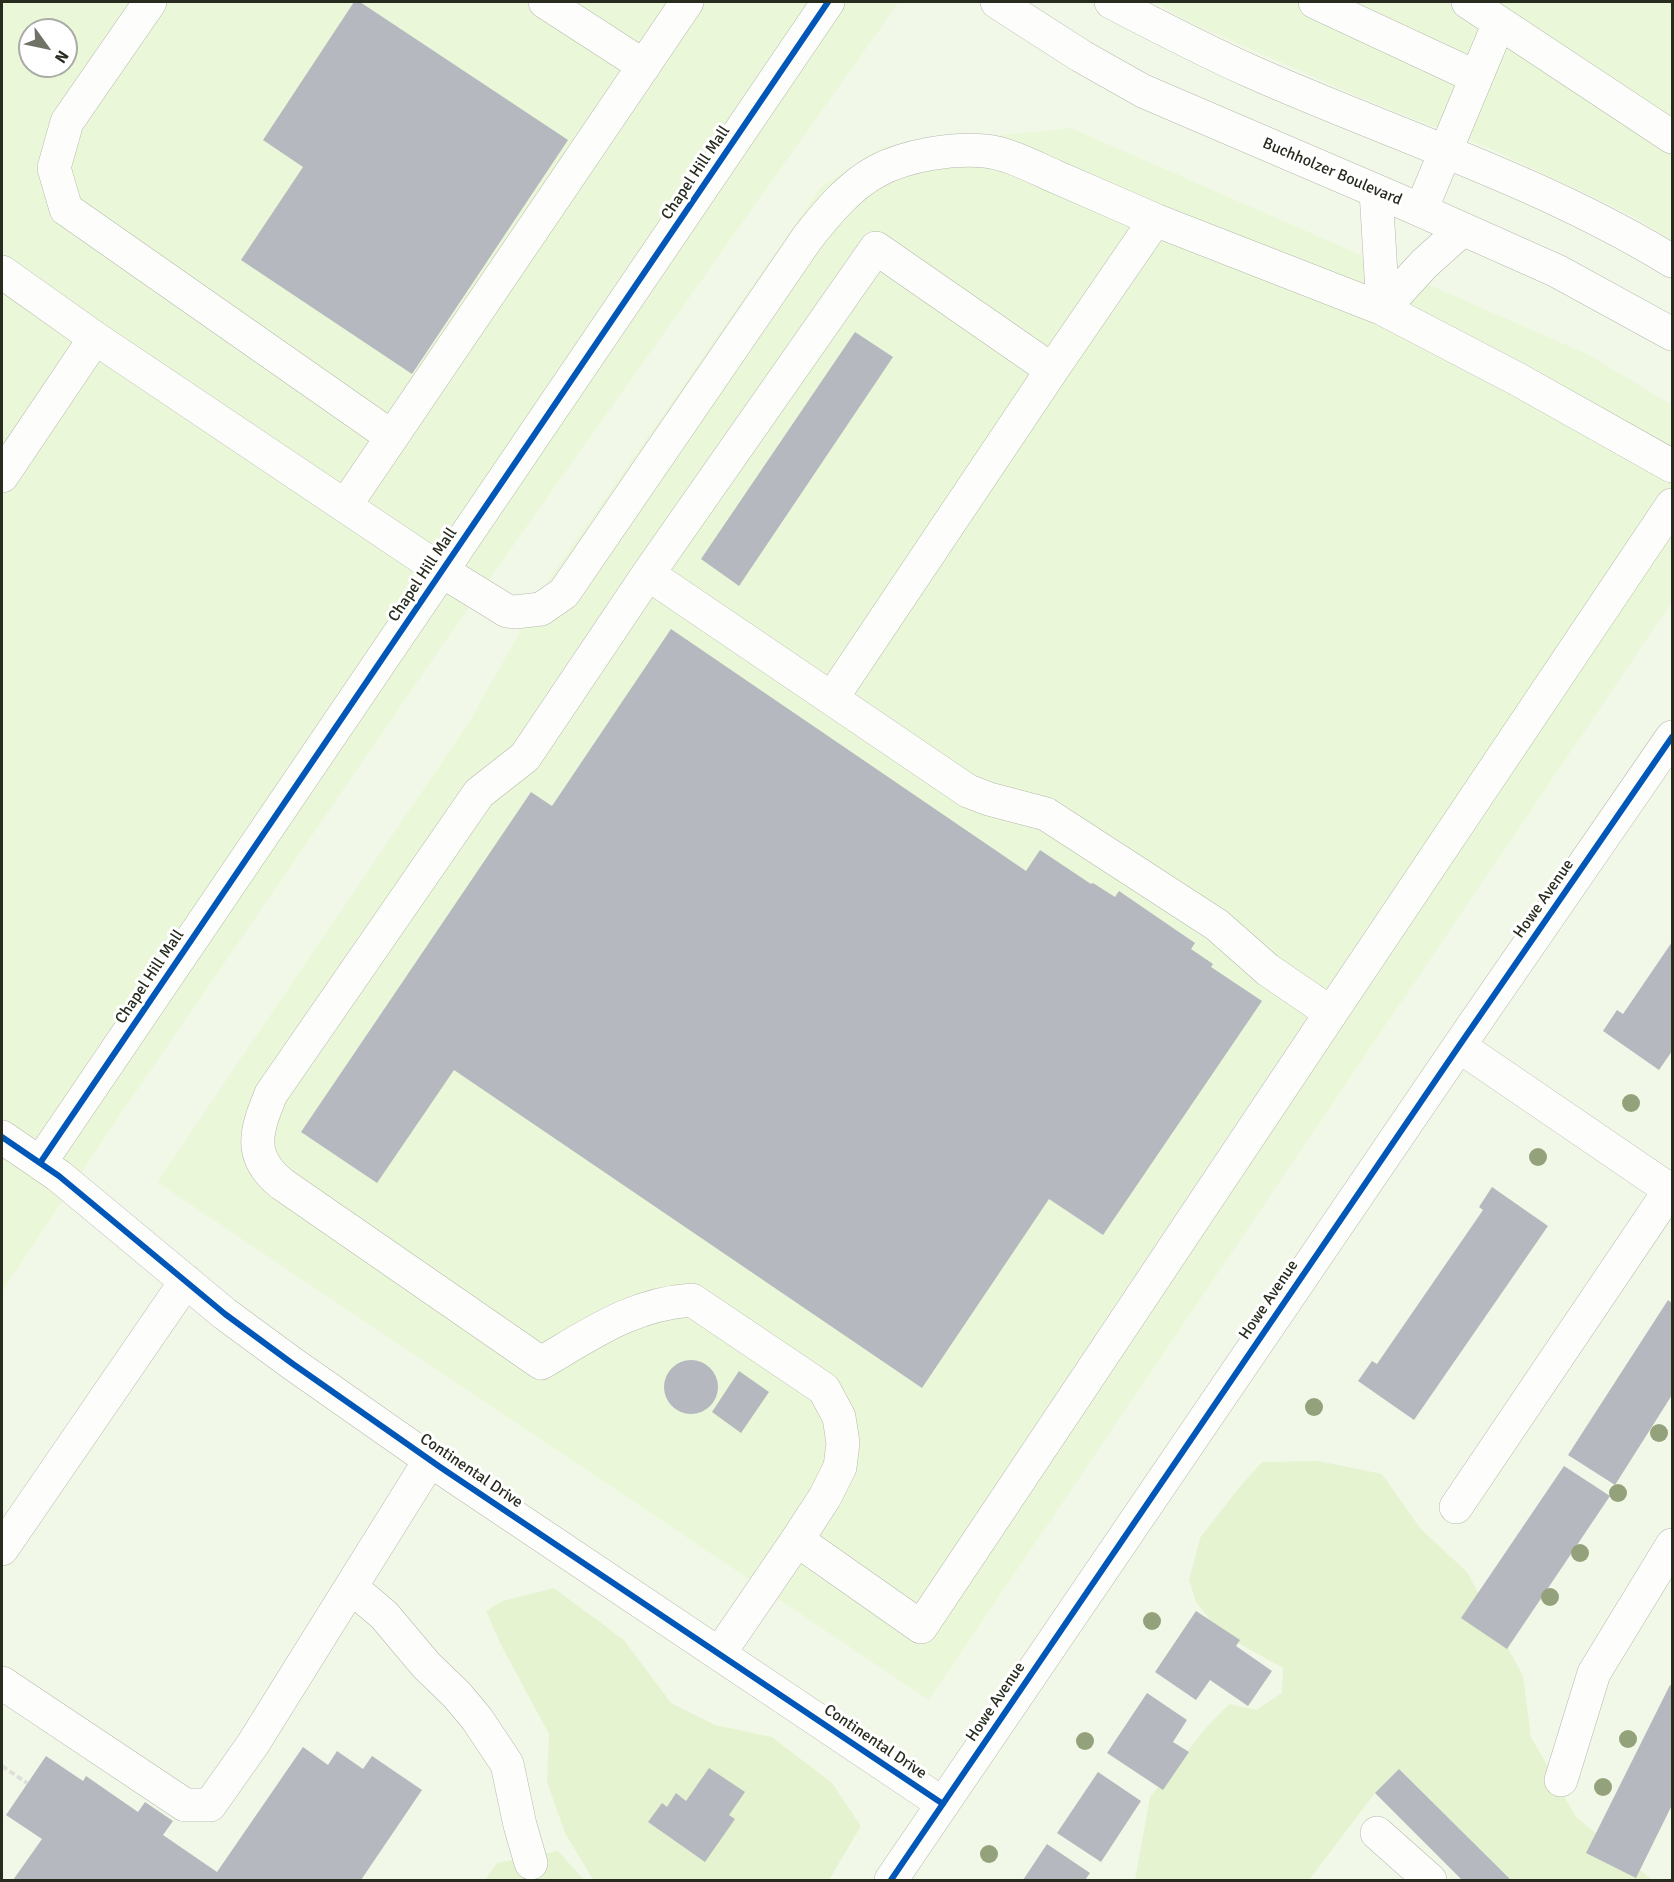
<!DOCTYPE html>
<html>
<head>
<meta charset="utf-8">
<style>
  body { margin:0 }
  #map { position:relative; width:1674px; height:1882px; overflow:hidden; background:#f2f8e8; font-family:Signika,sans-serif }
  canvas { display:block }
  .frame { position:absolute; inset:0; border:3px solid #272c1f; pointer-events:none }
  .north { position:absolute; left:18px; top:18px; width:60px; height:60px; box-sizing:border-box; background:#fff; border:2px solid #a9aba5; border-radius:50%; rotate:123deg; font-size:16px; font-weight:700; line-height:24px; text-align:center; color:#272c1f }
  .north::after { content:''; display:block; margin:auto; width:21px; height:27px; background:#6e7365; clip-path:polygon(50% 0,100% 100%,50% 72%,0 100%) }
</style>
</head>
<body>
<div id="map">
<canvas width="1674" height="1882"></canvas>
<div class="frame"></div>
<div class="north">N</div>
</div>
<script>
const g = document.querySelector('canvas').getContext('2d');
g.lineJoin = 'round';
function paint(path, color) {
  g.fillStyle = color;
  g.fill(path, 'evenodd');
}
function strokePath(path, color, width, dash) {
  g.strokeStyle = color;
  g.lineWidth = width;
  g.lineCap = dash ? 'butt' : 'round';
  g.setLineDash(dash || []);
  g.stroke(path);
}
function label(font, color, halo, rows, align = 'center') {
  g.font = font + ' Signika,sans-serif';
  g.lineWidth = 6;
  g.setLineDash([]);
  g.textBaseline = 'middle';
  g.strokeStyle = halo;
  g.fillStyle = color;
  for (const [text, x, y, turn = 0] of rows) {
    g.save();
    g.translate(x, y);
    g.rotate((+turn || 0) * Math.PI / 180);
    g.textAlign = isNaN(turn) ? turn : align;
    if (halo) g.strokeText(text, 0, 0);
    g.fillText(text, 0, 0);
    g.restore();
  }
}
const built = new Path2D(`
  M2,2H899L442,646L107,1134L2,1292ZM30,30H66V66H30Z
  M1153,2H1672V240L1630,215L1491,149L1364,99L1191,23Z
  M1071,128L1587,354L1672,405V602L929,1700L157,1182L469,722L550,578L820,188L882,147Z`);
const green = new Path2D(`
  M1318,1461L1382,1474L1420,1528L1467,1572L1523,1676L1531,1737L1576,1817L1652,1880H1511L1399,1769L1375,1793L1309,1880H1135L1150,1797L1205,1729L1229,1704L1256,1710L1282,1693L1283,1668L1220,1633L1196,1602L1189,1580L1200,1538L1237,1490L1262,1462Z
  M554,1588L624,1640L671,1703L715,1725L772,1737L832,1783L861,1826L829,1880H593L565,1833L547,1782L549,1734L501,1645L486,1611L503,1601Z
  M558,1851L584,1880H485L497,1863Z`);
const building = new Path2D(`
  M354,2H360L568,140L412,374L241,260L303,167L263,140Z
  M855,332L893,357L739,586L701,559Z
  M671,629L1026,871L1040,850L1091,884L1093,883L1115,897L1119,891L1195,943L1191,949L1213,964L1211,967L1262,1001L1103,1235L1049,1199L922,1388L454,1070L377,1183L301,1132L531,792L552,806Z
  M1672,942V1051L1659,1070L1603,1031L1617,1010L1623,1014Z
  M1492,1187L1548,1226L1414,1420L1358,1381L1372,1361L1377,1364L1483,1210L1479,1207Z
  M1668,1300L1672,1303V1395L1615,1485L1568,1455Z
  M664 1387a27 27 0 1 1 54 0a27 27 0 1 1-54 0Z
  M739,1371L769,1392L741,1433L712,1412Z
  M1564,1466L1610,1496L1507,1649L1461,1618Z
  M1196,1611L1240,1640L1236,1646L1272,1671L1248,1706L1210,1680L1196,1700L1155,1672Z
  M1670,1685L1672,1686V1805L1636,1878L1586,1853Z
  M1147,1693L1187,1720L1173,1742L1189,1752L1163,1790L1107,1753Z
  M303,1747L328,1765L337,1751L363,1769L372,1756L422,1790L361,1880H13L42,1839L6,1815L46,1756L83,1781L86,1776L138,1812L145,1802L173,1821L163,1835L217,1872Z
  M709,1768L745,1792L729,1815L735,1819L705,1862L648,1822L662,1803L667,1807L676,1793L686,1801Z
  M1399,1769L1511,1880H1462L1375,1793Z
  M1098,1772L1141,1801L1101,1862L1057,1833Z
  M1047,1844L1090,1873L1085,1880H1023Z`);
const path = new Path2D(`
  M2,1766L27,1783`);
const minor = new Path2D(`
  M150,2L67,122L54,168L66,209L392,437
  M545,2L644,66
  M997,2L1081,56L1143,91L1402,202L1557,271L1672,334
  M1111,2C1157,26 1203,50 1250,71C1391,134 1540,180 1672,261
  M1315,2L1476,77
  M1468,2L1672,137
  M1376,191L1383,309L1424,264L1463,229
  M1421,210L1499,23
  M2,272L95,338L2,476
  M95,338L442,571L507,611L515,612L541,609L564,593L808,237C827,213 849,186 877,171C907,155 952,148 985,151C1007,153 1034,167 1054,176C1088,191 1121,205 1155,220
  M1052,370L1155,220L1383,309L1519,380L1672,466
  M345,506L687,2
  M648,574L525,757L479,793L271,1094C256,1131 247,1156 282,1184L541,1363C591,1334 632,1304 692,1300L824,1389L839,1417L843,1443L840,1467L825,1497L797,1540
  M832,698L1052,370L876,248L648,574L968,791L989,799L1046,814L1217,925L1268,970L1331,1013L1672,505
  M1459,1046L1670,1190L1672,1186
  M2,1137L59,1176L225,1314L293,1364L440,1467L943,1804
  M40,1163L828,2
  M1456,1507L1670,1190
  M2,1549L186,1281
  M352,1588L384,1615L426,1665L457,1695L477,1719L507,1764L520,1825L531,1863
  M719,1654L797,1540L921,1627L1331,1013
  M2,1683L185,1805H210L253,1744L430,1460
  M1561,1780L1594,1673L1672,1545
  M1377,1833L1430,1880
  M891,1880L1459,1046L1672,737`);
const cycleway = new Path2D(`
  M2,1137L59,1176L225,1314L293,1364L440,1467L943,1804
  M40,1163L828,2
  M891,1880L1459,1046L1672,737`);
const trees = [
  [1631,1103],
  [1538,1157],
  [1314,1407],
  [1659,1433],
  [1618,1493],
  [1580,1553],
  [1550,1597],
  [1152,1621],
  [1628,1739],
  [1085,1741],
  [1603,1787],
  [989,1854]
];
const streetNames = [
  ["Buchholzer Boulevard",1332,172,23],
  ["Chapel Hill Mall",696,173,-56],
  ["Chapel Hill Mall",423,575,-56],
  ["Howe Avenue",1544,899,-55],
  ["Chapel Hill Mall",150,977,-56],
  ["Howe Avenue",1269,1300,-56],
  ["Continental Drive",471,1471,34],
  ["Howe Avenue",996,1702,-56],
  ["Continental Drive",875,1742,34]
];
paint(built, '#ebf7d9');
paint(green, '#e5f3d0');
paint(building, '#b5b8bf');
strokePath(minor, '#b4b9ac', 34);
strokePath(path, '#dee0db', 4, [6, 3]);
strokePath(minor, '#fdfefc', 33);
strokePath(cycleway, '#0057b8', 6);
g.fillStyle = '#94a27b';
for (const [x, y] of trees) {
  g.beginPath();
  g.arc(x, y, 9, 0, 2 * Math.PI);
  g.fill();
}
label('16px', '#272c1f', '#fff', streetNames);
</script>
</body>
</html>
